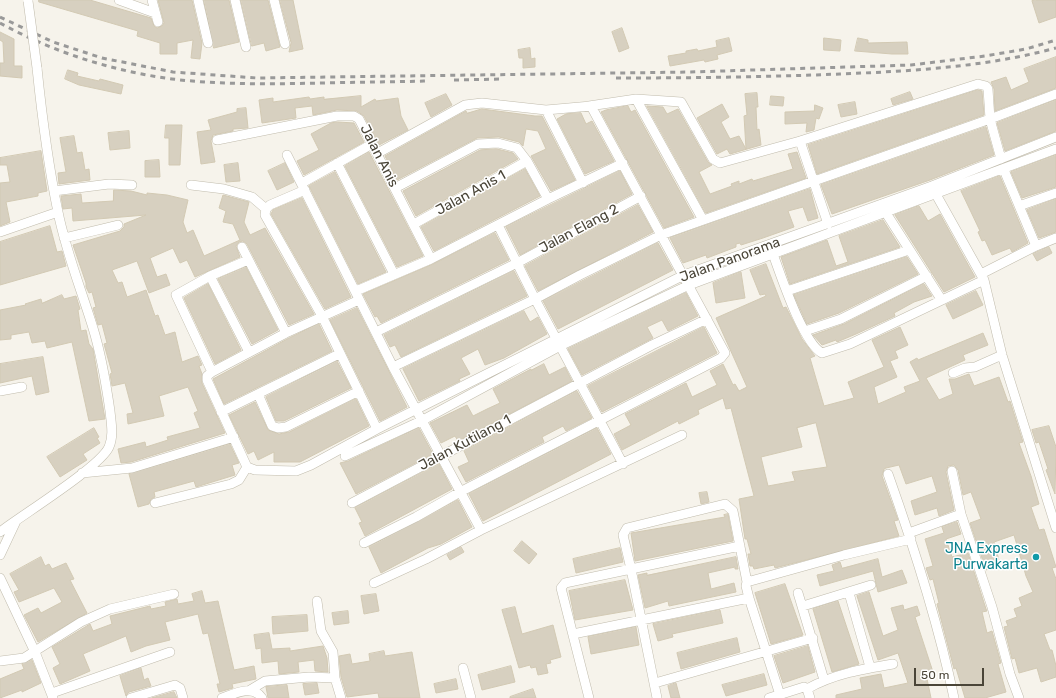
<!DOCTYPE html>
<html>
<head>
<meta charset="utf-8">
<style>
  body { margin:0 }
  #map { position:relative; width:1056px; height:698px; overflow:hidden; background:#f6f3eb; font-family:Rubik,sans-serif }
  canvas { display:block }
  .scale { position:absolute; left:914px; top:668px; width:70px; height:18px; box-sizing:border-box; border:2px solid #4a4538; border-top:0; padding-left:5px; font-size:12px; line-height:14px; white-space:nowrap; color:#4a4538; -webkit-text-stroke:3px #fff; paint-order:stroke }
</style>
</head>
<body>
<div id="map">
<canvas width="1056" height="698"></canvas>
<div class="scale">50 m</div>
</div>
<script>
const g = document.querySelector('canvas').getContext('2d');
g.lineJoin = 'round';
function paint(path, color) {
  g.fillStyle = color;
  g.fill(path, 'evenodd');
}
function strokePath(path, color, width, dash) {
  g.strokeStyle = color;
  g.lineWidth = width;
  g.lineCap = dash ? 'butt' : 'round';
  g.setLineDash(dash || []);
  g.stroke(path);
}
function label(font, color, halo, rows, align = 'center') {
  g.font = font + ' Rubik,sans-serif';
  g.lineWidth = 3;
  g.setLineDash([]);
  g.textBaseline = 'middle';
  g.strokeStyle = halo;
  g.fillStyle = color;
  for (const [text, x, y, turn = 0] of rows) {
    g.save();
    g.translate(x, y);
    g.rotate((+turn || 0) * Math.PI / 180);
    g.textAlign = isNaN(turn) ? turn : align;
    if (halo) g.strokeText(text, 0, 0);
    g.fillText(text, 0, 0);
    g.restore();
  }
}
const building = new Path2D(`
  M39,0H90L151,18L154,26L157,28L162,26L164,23L158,0H192L202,43L200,59L191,58L193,40L177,43V54H160V43L137,36L138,31L39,2Z
  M204,0H229L239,42L214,48Z
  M241,0H268L280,47L266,51L264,43L252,46Z
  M280,0H293L303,49L289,52L291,43Z
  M1036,0H1056V17L1039,23L1032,1Z
  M622,28L629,48L619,52L612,32Z
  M0,32L14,39V66H22V78L0,76V63H4L3,42L0,40Z
  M729,38L732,51L717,55L718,59L705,62L704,60L670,66L668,56L686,53V51L697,49L698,51L717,47L716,41Z
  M824,38L841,40L840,51L824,50Z
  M858,38L868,40V43L907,42L908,54H892L855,51Z
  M530,48L531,59L535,58V67L523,68V58H519L518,50Z
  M1056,57V88L995,111L994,89L991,82L1006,77L1011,90L1029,82L1024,69Z
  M68,70L78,73L77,76L99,81L100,79L123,85L121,94L79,85L65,79Z
  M978,90L982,91L984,115L817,174L808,145Z
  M910,92L913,99L893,105L891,99Z
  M757,93L758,107H756L757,130L759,129L761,145L730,154L727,149L717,154L697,118L722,104L729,117L721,122L730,139L739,136L746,149L744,116L747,115L745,94Z
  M446,94L452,105L431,117L425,103Z
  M361,96V107L375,99L376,101L398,98L401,116L408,130L379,145L364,116L357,111L337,110L313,115L312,106L295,108L296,118L262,123L259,100L273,98V102L309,97L310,99L324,97V99Z
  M771,96L784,97L783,106L770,105Z
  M1056,100V131L1005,151L997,123Z
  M855,102L857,114L841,117L838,105Z
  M815,105L823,108L819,119L816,118L814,130L806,132L807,123L785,124V112L814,111Z
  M628,106L631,112L635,110L694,217L664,228L601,112L606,110Z
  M647,106L663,107L667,114L678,109L708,162L712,165L699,172L710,194L732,186L731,184L739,181V184L752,179L753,181L793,169L788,154L797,152L806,178L706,213Z
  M246,108L248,128L233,129V131L213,135L211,141L215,162L201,164L197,132L211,130L208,120L237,112V109Z
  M482,109L535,116H542L575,180L551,191L531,156L546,149L538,131L526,129L523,146L519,142L499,137L477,138L397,180L385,156L466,111L467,113Z
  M581,113L586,124L592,121L614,161L585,174L557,119L566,114Z
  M338,122L354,123L364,142L304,175L297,161L319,150L311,134L331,123Z
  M166,125H182L180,165H169V138H165Z
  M986,127L994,155L930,180L832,214L821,185Z
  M129,131L130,148L110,150L108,133Z
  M74,136L77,153L82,152L85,170L89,169L90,180L59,184L58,173L66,172L60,138Z
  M497,149L513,153L518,159L416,216L403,191L480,150Z
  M41,151L47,191L38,193V196L6,202L10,222L0,226V183L10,182L7,165H0V158Z
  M369,152L423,256L397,267L345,166Z
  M1056,155V187L1022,198L1011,172Z
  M159,160L160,177H145V161Z
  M238,163L240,181L226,182L224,165Z
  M285,163L294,182L277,190L268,171Z
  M525,169L540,196L434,251L421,227Z
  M620,171L632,194L520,255L506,227Z
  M335,172L386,272L358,284L309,186Z
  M1000,176L1028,243L1012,252L1010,248L992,255L985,240L982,241L978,232L980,231L961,191Z
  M810,189L818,218L808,221L803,207L788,211L794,227L763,238L741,245L740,243L736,244V247L707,258L706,255L683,263L670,238Z
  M114,190L131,191L147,195V193L167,195L188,200L183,222L187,233L193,230L204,256L240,240L233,224L223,222L226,211L219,208L223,195L249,202L244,222L250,235L265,228L314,314L289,325L247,244L243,241L239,242L236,246L240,257L195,277L187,260L180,263L173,248L150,258L157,277L166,274L170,285L149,293L137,261L112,270L118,283L122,282L127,297L146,290L155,316L158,315L165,335L175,332L182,362L198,356L202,365L199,366L202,374V383L225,433L131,462L121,463L118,449L145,442L146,447L168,440L167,437L200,428L194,413L198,411L188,387L159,396L164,416L128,424L127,414L133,413L125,383L112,386L110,374L112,373L104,344L107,343L102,324L98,325L93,308L96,307L92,292L89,293L86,287V283L73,245L120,231L124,227V224L146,215L73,221L72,208L63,209L61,196L81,194L82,203L113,201Z
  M302,198L351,297L325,309L271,214L273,210Z
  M1056,199V232L1039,238L1027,210Z
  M638,205L653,232L538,291L525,266Z
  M919,206L928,221L940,214L975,277L944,292L895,215Z
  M883,220L900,247L790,284L781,257L827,240L836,266L848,262L839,236Z
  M50,226L57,252L62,251L66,266L0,285V242Z
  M495,233L509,260L381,323L377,316L375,317L363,294L433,264Z
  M658,243L673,270L558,329L543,301Z
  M1049,247L1052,253L1037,261L1033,254Z
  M907,257L918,274L839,313L807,324L794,295Z
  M766,264L783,308L786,307L802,339L815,356L810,358L824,406L854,398L848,382L884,367L872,340L900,327L908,345L895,351L898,358L890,361L897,377L874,387L878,404L906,392L904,387L920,381L910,362L917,358L918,360L983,333L988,345L963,355L965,360L926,378L939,400L953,394L949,379H955L969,374L974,386L999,377L1008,402L1010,401L1023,442L1019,443L1031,476L1039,504L1031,507L1039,530L1044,529L1056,567L1052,568L1056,579V630L1044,634L1050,650H1052L1056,666V677L1041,682L1037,668L1019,673L1015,658L1012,659L1004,627L1008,626L1006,621L1017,617L1014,609L1022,606L1019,598L1033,592L1026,576L1014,535L994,542L1000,564L986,570L970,523L981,519L971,492L963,495L958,470L954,465L948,466L946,472L954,510L939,516L937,508L915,515L911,501L937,492L932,476L906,484L899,465L886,468L884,469L882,476L898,520L894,521L899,536L775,568L774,565L754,569L753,566H750L748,554H751L747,539H745L739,499L754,496L731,408L726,409L723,398L698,410L699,414L679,424L678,421L622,450L614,434L631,425L625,414L686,383L692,397L717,385L710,371L723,364L733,385L735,384L739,391L747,387L716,318L766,296L765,294L760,295L750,270ZM816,423L827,467L792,472L795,481L768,486L761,457L802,447L797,428Z
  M246,267L278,330L252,344L218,279Z
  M514,271L527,296L401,357L395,345L390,347L384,335Z
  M741,272L745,298L716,303L713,283Z
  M208,284L241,350L215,364L184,298Z
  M924,284L932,296L914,302L894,313L895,316L856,334L837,342L836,340L822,345L813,335L844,324Z
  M976,291L983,305L953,319L946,305Z
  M686,293L698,316L668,331L662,320L647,327L653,338L582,375L568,349Z
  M62,295L64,299L76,296L80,309L78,310L81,331L86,330L89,344L93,349L105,419L89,421L72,342L47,348L45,341L32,343L29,332L11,335V339L0,340V310L26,305L25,304L41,299L42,303Z
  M357,308L407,407L380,421L330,320Z
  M524,311L530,322L538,317L547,334L504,358L485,365L478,349L461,358L470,374L459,379L460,381L419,401L403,369Z
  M319,324L332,351L224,404L213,379L289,338Z
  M704,327L717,353L602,412L588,386Z
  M43,357L49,392L36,395L32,376L0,383V364Z
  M337,361L351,388L284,421H276L266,397Z
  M544,364L549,375L565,367L572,381L458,441L455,436L441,443L430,423L467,405L473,416L487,409L500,403L493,389L531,369V370Z
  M577,391L592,418L566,431L563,426L542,437L544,442L466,482L458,467L469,462L464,451Z
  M356,399L369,426L300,462H274V452L258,460L254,451L248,454L229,415L255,402L268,430L279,434L289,432Z
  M1049,426L1056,447L1055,494L1046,470L1048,469L1039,442L1036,443L1032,430Z
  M94,428L99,437L97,438L100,443L83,454L87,460L60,477L47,457Z
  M419,428L433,454L356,494L340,463L348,461Z
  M597,428L611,454L483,521L469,494Z
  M230,444L239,463L232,465L235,475L196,487L194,481L154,492L155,497L151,499L149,504L138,507L129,474Z
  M439,464L452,489L365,536L359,523L362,522L355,508Z
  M707,492L709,502L701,504L699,493Z
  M458,500L472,527L441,544L428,548L381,573L369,547Z
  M728,514L733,541L635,561L631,533L725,517L724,515Z
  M957,522L961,534L946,539L952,557L968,553L986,609L987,611L982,612L987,633L992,631L1001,663L998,664L1006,692L985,698H965L956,668L954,669L937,604L939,603L933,579L930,580L926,568L933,566L925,539L944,533L942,527Z
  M522,541L537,554L529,564L514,551Z
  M461,547L464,552L450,560L447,555Z
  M620,548L623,562L576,573L573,559Z
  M41,557L45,566L49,564L52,569L66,563L74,579L70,580L87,613L38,642L24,615L38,608L41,613L62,602L54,588L19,602L14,592L19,590L10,574Z
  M736,557L738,569H735V567L708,573L711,589L734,583L736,592L669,606L668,601L645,608L638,575L647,573V575Z
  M878,559L882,577L902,570L907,583L878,592L873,571L820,586L817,575L834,571L832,565L840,562L842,568Z
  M625,580L633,610L575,620L569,591Z
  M785,584L803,635L771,644L755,593Z
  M202,591L205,603L218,601L234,670L254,666L256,679L232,684L233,688L219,692L217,684H220L208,633L203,634L198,614L165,622L170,640L146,646L131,652L126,636L83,654L90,671L60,684L53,668L60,664L52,647L90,624L93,631L112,624L110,616L150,606L151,609L166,606L165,602L177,599L178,604L194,601L192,594Z
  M869,592L883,636L898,630L891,608L903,605L904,610L917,606L920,615L915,617L933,672L926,674L931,698H836V695L862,689L860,678L881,674L884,688L908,683L898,653L878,660L857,596Z
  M376,594L379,611L364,614L361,596Z
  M838,601L859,664L832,672L813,609Z
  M515,607L522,634L553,625L561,657L550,660L551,663L546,664L548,673L538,675L536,667L531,668L530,665L519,668L502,610Z
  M720,610L723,623L672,634L673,637L658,641L653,624Z
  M348,611L349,623L334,625L332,613Z
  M307,615L308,631L273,634L272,617Z
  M636,627L639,645L591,654L588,637Z
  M269,633L272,649L290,648V651L323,646L327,658L328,672L315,671L314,660L298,662L299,672L279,674L278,661L262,663L261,648L256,649L254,635Z
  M737,638L740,652L681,669L677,653Z
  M808,646L815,672L783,683L774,656Z
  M384,651L385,656L412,652L420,698H379L378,693L347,697L341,677L339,656L350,654L352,664L370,661L369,654Z
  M32,660L41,683L22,692V690L0,698V679L24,669L22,664Z
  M511,666L515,682L482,690L478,675Z
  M141,668L144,680L148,678L151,686L129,692L126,696L120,676Z
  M764,674L767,685L726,696L722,685Z
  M456,679L458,689L436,693L434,684Z
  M317,683L319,693L305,695L303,684Z
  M676,683L680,698H671L668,686Z
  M287,685L289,698H268L266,687Z
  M533,689L536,698H510V697Z
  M174,692L177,698H152Z`);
const minor = new Path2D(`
  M119,0L155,13
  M152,0L158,22
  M198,0L208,43
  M235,0L246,47
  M274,0L285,44
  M636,99L703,220
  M589,106L636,99L681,102L713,159L720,163L800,141L978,84L986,86L988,89L990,119L1001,159
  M546,110L583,183
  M217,140L337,116H354L359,119L431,259
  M800,141L828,224
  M287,155L393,367L481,530
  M337,163L394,274
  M1004,170L1036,246
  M302,183L372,144
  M191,185L224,189L252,197L266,209
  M395,188L478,144L498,143L517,148L527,161L548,199
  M933,189L984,280L1002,355L1056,528
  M305,190L270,205L266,209L265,215L322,316L377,429
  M54,191L109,184L132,185
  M1019,206L1056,193
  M886,213L941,299
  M414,224L527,161
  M498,225L535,299L623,464
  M0,232L58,212
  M64,238L118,225
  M242,247L286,333
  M773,254C781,276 803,343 822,353L850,344L984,280
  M981,274L1036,246L1056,238
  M210,276L249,352
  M356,291L431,259L548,199L623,163
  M787,291L909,250
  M805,331L841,319L927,276
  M376,332L517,263L641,196
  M393,367L535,299L580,275L661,235L990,119L1056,94
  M212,372L176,295L210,276L248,260
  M953,373L965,368L975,367L1002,355
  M0,391L22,387
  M258,394L272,426L278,428L286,427L359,391
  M221,412L339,354
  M345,456L423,420L560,346L689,285L1056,149
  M247,467L207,380V376L212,372L286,333L359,300
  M952,471L961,514L992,607L1010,674L1019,698
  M82,473L132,468L234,437
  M888,474C914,547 938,622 954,698
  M155,503L231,484L239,480L247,467L255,470L296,471L311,465L377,429L684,275L932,186L1056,137
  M352,503L652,345L707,319
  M0,532C22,515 100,467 109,447C114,436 111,422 110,411C106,383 101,354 93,328C81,289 66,252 58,212C48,164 42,117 37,68
  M909,533L961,514
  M364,543L416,517L460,492L721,358L725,353L591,106L546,110L482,103L465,105L378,153
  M740,546L631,569L623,535L627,528L725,504L733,511L747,582
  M0,555L16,521
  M0,578L35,652L53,698
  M374,583L426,559L481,530L682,435
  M798,593L824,680
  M849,593L870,667
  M317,601L321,631L333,652L335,678L341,698
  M803,606L871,585
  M573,634L749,598
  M0,661L24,658L81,622L110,609L174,594
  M463,668L471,698
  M655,683L813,638
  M807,689C833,674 863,669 893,664
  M250,690L265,681L309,677L335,678
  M52,693L170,652
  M780,695L749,598L746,586L747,582L844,555L911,539
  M131,698L175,685L180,688L183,698
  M222,698C234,694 253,684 262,698
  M589,698L561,588L565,583L631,569L657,698
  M769,698L804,687L807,689L810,698`);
const rail = new Path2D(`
  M0,17L53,42L102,58L173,72L257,78L691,72L911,65L985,56L1026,49L1056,40
  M0,23C53,52 112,71 172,79C222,85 273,84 323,83C358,82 392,82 426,81
  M616,78C691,78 766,77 840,74C914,71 985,67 1056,48
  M454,80L504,79`);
const minorBridge = new Path2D(`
  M28,1L37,68`);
const markers = [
  [1036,557,4,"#0f9aa8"]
];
const streetNames = [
  ["Jalan Anis",379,156,63],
  ["Jalan Anis 1",471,193,-29],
  ["Jalan Elang 2",579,229,-28],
  ["Jalan Panorama",730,260,-20],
  ["Jalan Kutilang 1",465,443,-28]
];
const cultureNames = [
  ["JNA Express",1028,549],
  ["Purwakarta",1028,565]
];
paint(building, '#d7d0c0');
strokePath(building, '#d2c9b3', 1);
strokePath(minor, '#c1bcad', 10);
strokePath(minor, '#fff', 9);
strokePath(rail, '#999', 3, [5, 5]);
strokePath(minorBridge, '#c1bcad', 10, []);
strokePath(minorBridge, '#fff', 9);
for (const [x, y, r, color] of markers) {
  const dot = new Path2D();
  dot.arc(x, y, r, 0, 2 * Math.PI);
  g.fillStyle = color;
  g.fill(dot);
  strokePath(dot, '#fff', 1.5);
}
label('14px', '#4a4538', '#fff', streetNames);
label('14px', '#0d838f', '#fff', cultureNames, 'right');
</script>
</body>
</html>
